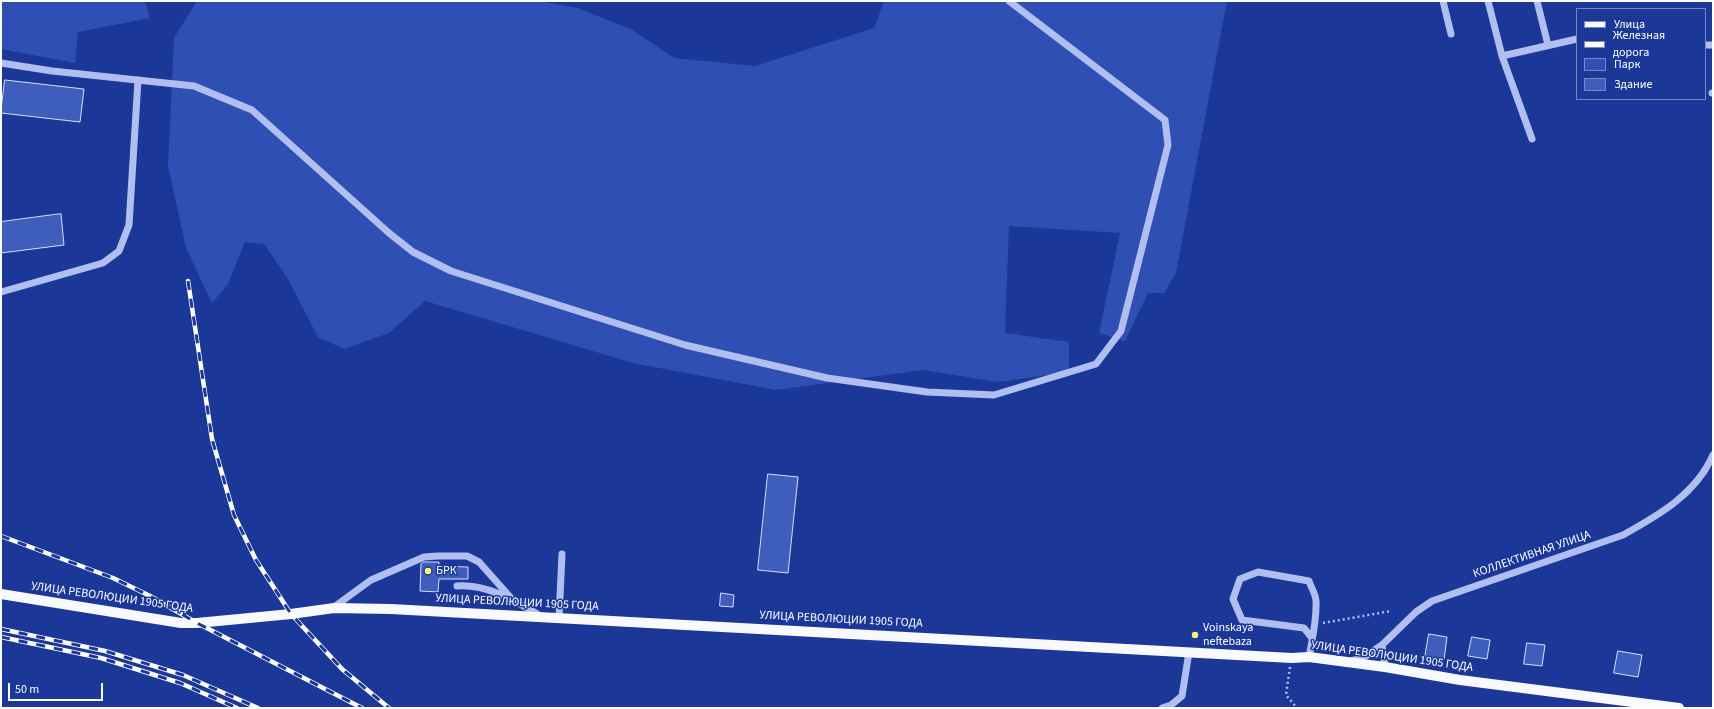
<!DOCTYPE html>
<html>
<head>
<meta charset="utf-8">
<style>
  body { margin:0 }
  #map { position:relative; width:1714px; height:709px; overflow:hidden; background:#1b3798; font-family:"Source Sans 3",sans-serif }
  canvas { display:block }
  .frame { position:absolute; inset:0; border:2px solid #fff; pointer-events:none }
  .legend { position:absolute; left:1576px; top:8px; width:130px; height:92px; box-sizing:border-box; background:#1b3798; border:1px solid #7687c1; margin:0; padding:5px 7px; list-style:none; font-size:12px; color:#fff }
  .legend li { display:flex; align-items:center; gap:8px; height:20px }
  .legend b { width:20px; border:1px solid #7687c1 }
  .scale { position:absolute; left:8px; top:683px; width:95px; height:18px; box-sizing:border-box; border:2px solid #fff; border-top:0; padding-left:5px; font-size:12px; line-height:14px; white-space:nowrap; color:#fff; -webkit-text-stroke:3px #1b3798; paint-order:stroke }
</style>
</head>
<body>
<div id="map">
<canvas width="1714" height="709"></canvas>
<div class="frame"></div>
<ul class="legend">
<li><b style="height:5px;background:#f9faff"></b>Улица</li>
<li><b style="height:5px;background:#fff"></b>Железная дорога</li>
<li><b style="height:11px;background:#2f4fb5"></b>Парк</li>
<li><b style="height:11px;background:#3f5dbd"></b>Здание</li>
</ul>
<div class="scale">50 m</div>
</div>
<script>
const g = document.querySelector('canvas').getContext('2d');
g.lineJoin = 'round';
function paint(path, color) {
  g.fillStyle = color;
  g.fill(path, 'evenodd');
}
function strokePath(path, color, width, dash) {
  g.strokeStyle = color;
  g.lineWidth = width;
  g.lineCap = dash ? 'butt' : 'round';
  g.setLineDash(dash || []);
  g.stroke(path);
}
function label(font, color, halo, rows, align = 'center') {
  g.font = font + ' "Source Sans 3",sans-serif';
  g.lineWidth = 3;
  g.setLineDash([]);
  g.textBaseline = 'middle';
  g.strokeStyle = halo;
  g.fillStyle = color;
  for (const [text, x, y, turn = 0] of rows) {
    g.save();
    g.translate(x, y);
    g.rotate((+turn || 0) * Math.PI / 180);
    g.textAlign = isNaN(turn) ? turn : align;
    if (halo) g.strokeText(text, 0, 0);
    g.fillText(text, 0, 0);
    g.restore();
  }
}
const green = new Path2D(`
  M1,1H145L150,18L78,32L75,63L1,49Z
  M197,1H539L577,8L631,29L674,58L755,66L874,28L884,1H1227L1176,273L1164,293H1148L1125,341L1099,333L1120,233L1009,226L1005,333L1069,342V372L998,382L923,370L776,390L633,363L425,301L389,333L344,349L318,337L288,279L264,244L245,242L228,284L212,303L186,248L168,166L174,38Z`);
const building = new Path2D(`
  M5,80L84,89L80,122L1,113Z
  M61,214L64,245L1,253V222Z
  M768,474L798,477L788,573L758,570Z
  M424,562H439V566L468,567V579H439L438,592L420,591L421,564Z
  M721,593L734,595L733,607L720,606Z
  M1429,634L1447,637L1444,660L1425,657Z
  M1472,637L1490,640L1487,659L1468,656Z
  M1527,643L1545,645L1542,666L1524,664Z
  M1618,651L1642,655L1638,677L1614,673Z`);
const path = new Path2D(`
  M1323,623L1391,611
  M1290,667L1286,695L1297,708`);
const minor = new Path2D(`
  M1443,1L1451,34
  M1488,1L1502,56L1532,139
  M1537,1L1548,45
  M1705,45H1713
  M1502,56L1577,39
  M1,63L52,71L194,86L252,110L389,233L413,252L451,271L685,345L827,378L927,392L994,395L1096,364L1121,331L1168,145L1165,120L1009,1
  M1712,93H1713
  M1,292L103,263L119,251L129,225L138,80
  M457,586C488,584 515,601 541,616
  M334,607L371,580L424,557L438,556H467L479,562L511,598
  M559,618L562,554
  M1382,645L1385,667
  M1309,657C1312,640 1317,620 1316,601C1316,595 1311,587 1309,581L1258,572L1240,579L1233,599L1242,620L1304,628L1312,638
  M1351,661L1366,656L1382,645L1416,612L1432,601L1623,535C1659,515 1696,494 1713,455
  M1162,708L1171,705L1182,696L1189,652`);
const major = new Path2D(`
  M1,594L181,623H197L291,614L334,608L391,609L1292,658L1309,657L1385,667L1460,680L1679,708`);
const rail = new Path2D(`
  M188,281L212,439L234,515L256,560L291,614L342,669L389,708
  M1,536L113,578L150,596L197,623L362,708
  M1,629L105,651L183,675L258,708
  M1,637L101,658L180,683L237,708`);
const markers = [
  [428,571,4,"#fff46f"],
  [1195,635,4,"#fff46f"]
];
const streetNames = [
  ["КОЛЛЕКТИВНАЯ УЛИЦА",1532,555,-19],
  ["УЛИЦА РЕВОЛЮЦИИ 1905 ГОДА",112,598,8],
  ["УЛИЦА РЕВОЛЮЦИИ 1905 ГОДА",517,603,3],
  ["УЛИЦА РЕВОЛЮЦИИ 1905 ГОДА",841,620,3],
  ["УЛИЦА РЕВОЛЮЦИИ 1905 ГОДА",1392,657,8]
];
const poiNames = [
  ["БРК",436,571],
  ["Voinskaya",1203,628],
  ["neftebaza",1203,642]
];
paint(green, '#2f4fb5');
paint(building, '#3f5dbd');
strokePath(building, '#d7dffb', 1);
strokePath(path, '#b0bff0', 2.5, [2, 3]);
strokePath(minor, '#b0bff0', 7);
strokePath(major, '#f9faff', 10);
strokePath(rail, '#fff', 4.5);
strokePath(rail, '#1b3798', 3, [9]);
for (const [x, y, r, color] of markers) {
  const dot = new Path2D();
  dot.arc(x, y, r, 0, 2 * Math.PI);
  g.fillStyle = color;
  g.fill(dot);
  strokePath(dot, '#1b3798', 1.5);
}
label('12px', '#fff', '#1b3798', streetNames);
label('12px', '#fff', '#1b3798', poiNames, 'left');
</script>
</body>
</html>
